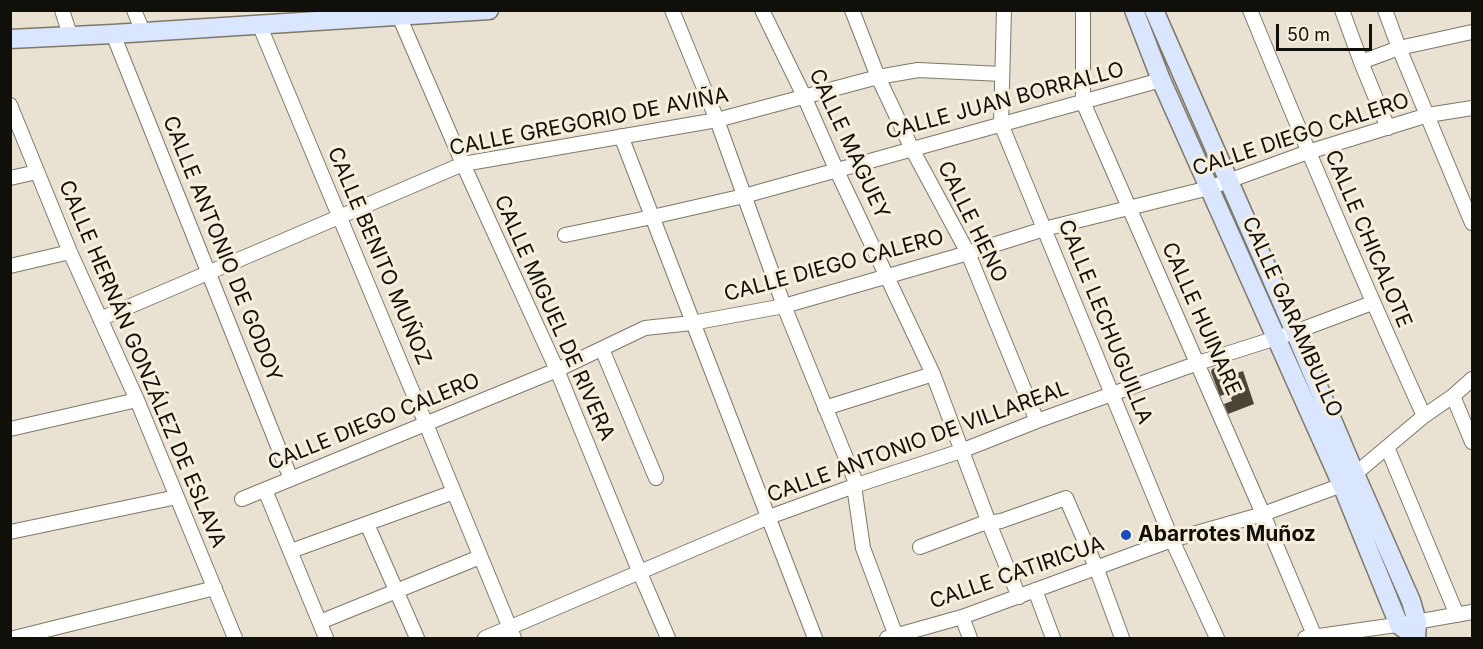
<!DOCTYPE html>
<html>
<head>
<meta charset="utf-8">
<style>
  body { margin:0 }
  #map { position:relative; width:1483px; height:649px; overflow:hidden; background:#e9e1d1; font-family:Inter,sans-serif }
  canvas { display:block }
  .frame { position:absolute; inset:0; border:12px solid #110f09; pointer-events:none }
  .scale { position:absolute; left:1276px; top:24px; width:96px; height:27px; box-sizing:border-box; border:3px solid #110f09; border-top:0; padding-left:8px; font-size:18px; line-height:21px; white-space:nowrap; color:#110f09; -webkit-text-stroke:4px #f7efde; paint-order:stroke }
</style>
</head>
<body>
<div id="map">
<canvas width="1483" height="649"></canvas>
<div class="frame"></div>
<div class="scale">50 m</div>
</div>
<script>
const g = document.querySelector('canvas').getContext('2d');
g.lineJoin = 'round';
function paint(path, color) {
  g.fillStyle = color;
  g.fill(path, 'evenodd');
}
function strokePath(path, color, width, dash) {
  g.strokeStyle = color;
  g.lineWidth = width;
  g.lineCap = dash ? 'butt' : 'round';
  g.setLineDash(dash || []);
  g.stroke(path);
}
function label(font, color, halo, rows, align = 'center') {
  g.font = font + ' Inter,sans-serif';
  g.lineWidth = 6;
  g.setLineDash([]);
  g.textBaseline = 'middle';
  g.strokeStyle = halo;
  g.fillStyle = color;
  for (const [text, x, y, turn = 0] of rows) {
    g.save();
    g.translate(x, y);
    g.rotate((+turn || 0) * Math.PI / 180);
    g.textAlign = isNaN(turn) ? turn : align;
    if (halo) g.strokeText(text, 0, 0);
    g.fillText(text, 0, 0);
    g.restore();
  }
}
const building = new Path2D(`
  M1222,366L1226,377L1243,371L1254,404L1228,414L1224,404L1232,401L1229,393L1220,396L1211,372L1212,369Z`);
const street = new Path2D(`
  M62,10L70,35
  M134,10L143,32
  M672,10L717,120L784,306L857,485
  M762,10L804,96L836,169L933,374L989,523L1019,597
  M852,10L878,77L912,149L968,253L1037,421
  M1004,10L1001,124L1172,540L1217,638
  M1083,10V102L1263,514L1315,637
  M1250,10C1306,147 1363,282 1424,416
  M1342,10L1361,62L1388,128
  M1385,10L1399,48L1472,223
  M399,16L463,164L557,370L640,573L668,638
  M259,24L426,424L514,638
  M113,34L291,479
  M1361,62L1399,48L1472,32
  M10,105L70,252L137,400L235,638
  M621,136L815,638
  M10,178L37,172
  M565,235L652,217L744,196L1161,80
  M10,266L70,252
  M100,319L463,164L717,120L878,77L918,70L1002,74
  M602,349L656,478
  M1453,396L1472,442
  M825,408L933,374
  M10,429L137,400
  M1387,447L1457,615
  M854,486L863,548L896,636
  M265,490L326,638
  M242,499L557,370L645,328L692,323L784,306L968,253L1044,229L1209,188L1308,152L1428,115L1472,108
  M367,524L417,638
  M10,532L177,497
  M920,547L981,524L1001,521L1066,498L1096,567L1122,638
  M291,551L454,492
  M1035,590L1053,638
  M962,617L970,638
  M320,622L480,557
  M14,638L215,588
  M485,638L769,517L857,485L961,451L1037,421L1198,363L1295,332L1372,303
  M887,638L962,617L1172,540L1263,514L1342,485L1424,416L1453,396L1472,379
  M1305,638L1410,623L1472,612`);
const secondary = new Path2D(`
  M1134,10L1161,80L1342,485L1399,625L1415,636
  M1154,10L1295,332L1355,474L1411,601L1417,622L1416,638
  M10,39L113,34L489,10`);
const markers = [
  [1126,535,6,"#184cb8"]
];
const streetNames = [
  ["CALLE JUAN BORRALLO",1005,101,-15],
  ["CALLE GREGORIO DE AVIÑA",589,122,-11],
  ["CALLE DIEGO CALERO",1301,135,-18],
  ["CALLE MAGUEY",849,144,65],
  ["CALLE HENO",972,222,64],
  ["CALLE CHICALOTE",1368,239,67],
  ["CALLE ANTONIO DE GODOY",222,249,68],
  ["CALLE BENITO MUÑOZ",379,256,67],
  ["CALLE DIEGO CALERO",834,266,-15],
  ["CALLE GARAMBULLO",1292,317,66],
  ["CALLE MIGUEL DE RIVERA",554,318,66],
  ["CALLE HUINARE",1201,319,66],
  ["CALLE LECHUGUILLA",1105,322,68],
  ["CALLE HERNÁN GONZÁLEZ DE ESLAVA",142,364,67],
  ["CALLE DIEGO CALERO",374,422,-22],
  ["CALLE ANTONIO DE VILLAREAL",918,442,-20],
  ["CALLE CATIRICUA",1017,573,-19]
];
const poiNames = [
  ["Abarrotes Muñoz",1138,535]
];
paint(building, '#4b4437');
strokePath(street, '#7f7869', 16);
strokePath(secondary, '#7f7869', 21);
strokePath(street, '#fff', 14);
strokePath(secondary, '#d9e6fe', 18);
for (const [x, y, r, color] of markers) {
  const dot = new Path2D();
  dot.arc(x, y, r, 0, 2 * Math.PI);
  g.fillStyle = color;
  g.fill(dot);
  strokePath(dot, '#f7efde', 2);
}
label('21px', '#110f09', '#f7efde', streetNames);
label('bold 21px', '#110f09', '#f7efde', poiNames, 'left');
</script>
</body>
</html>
